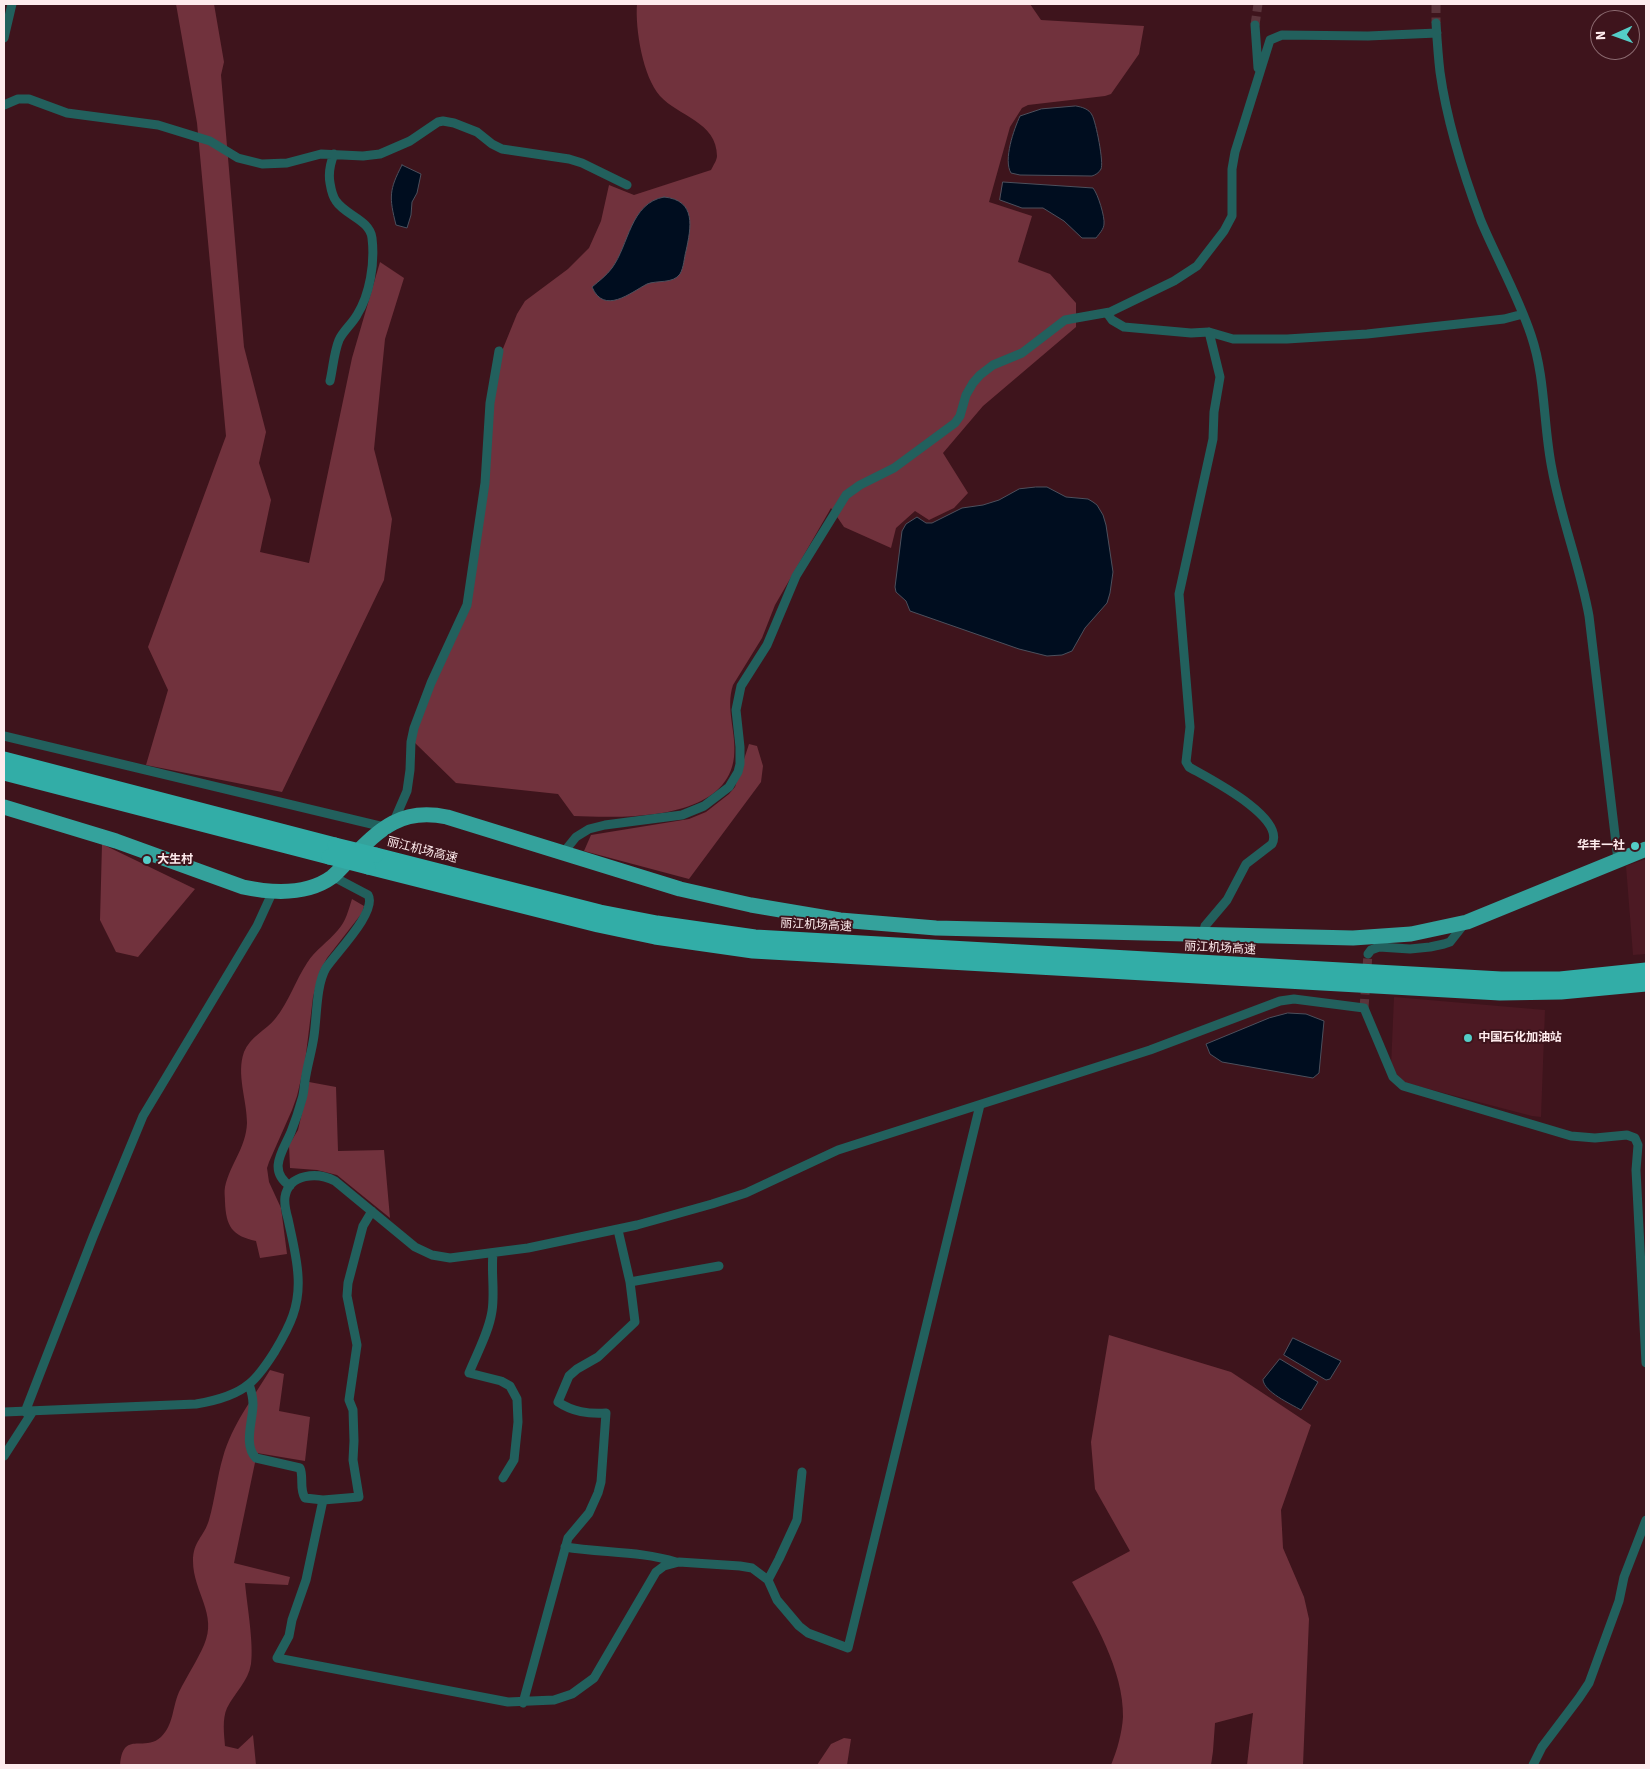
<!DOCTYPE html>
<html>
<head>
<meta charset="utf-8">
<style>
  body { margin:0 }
  #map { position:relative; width:1650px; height:1769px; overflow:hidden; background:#3e141c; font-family:"Source Sans 3",sans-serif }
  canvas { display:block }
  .frame { position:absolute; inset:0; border:5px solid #feebed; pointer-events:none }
  .north { position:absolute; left:1590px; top:10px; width:50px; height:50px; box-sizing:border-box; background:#3e141c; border:1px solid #8b6a70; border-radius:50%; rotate:268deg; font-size:14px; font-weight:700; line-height:20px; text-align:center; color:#feebed }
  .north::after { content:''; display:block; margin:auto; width:18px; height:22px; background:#54cdc7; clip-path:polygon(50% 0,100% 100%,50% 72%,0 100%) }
</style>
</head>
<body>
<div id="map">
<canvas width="1650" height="1769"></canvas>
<div class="frame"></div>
<div class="north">N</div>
</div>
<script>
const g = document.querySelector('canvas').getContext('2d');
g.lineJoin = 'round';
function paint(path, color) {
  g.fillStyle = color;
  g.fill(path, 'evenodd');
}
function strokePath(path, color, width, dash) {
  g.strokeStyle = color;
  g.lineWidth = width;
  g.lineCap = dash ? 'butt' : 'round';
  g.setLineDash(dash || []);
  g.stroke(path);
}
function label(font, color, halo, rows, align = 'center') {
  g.font = font + ' "Source Sans 3","Noto Sans SC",sans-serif';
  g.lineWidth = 4;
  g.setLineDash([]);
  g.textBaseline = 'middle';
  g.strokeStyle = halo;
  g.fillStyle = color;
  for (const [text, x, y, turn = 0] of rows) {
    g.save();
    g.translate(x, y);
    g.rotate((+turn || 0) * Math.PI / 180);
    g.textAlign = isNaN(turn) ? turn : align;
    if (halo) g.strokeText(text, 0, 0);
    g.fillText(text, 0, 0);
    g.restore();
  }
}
const built = new Path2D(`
  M1646,859V954L1633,955L1626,866Z
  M1394,997L1545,1010L1541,1117L1532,1116L1402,1082L1391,1067Z`);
const green = new Path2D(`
  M176,4H214L224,62L221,75L244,347L266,432L259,463L271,500L260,552L309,563L352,358L380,262L404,278L385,339L374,449L392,519L384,580L282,792L146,765L168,690L148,647L226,436L197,123Z
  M637,4H1030L1041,20L1144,26L1139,54L1111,94L1105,96L1028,105L1022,108L1010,127L989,202L1032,216L1018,262L1050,274L1076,303V327L983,406L943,453L968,493L954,508L929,520L915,511L896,528L891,548L844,527L831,508L775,605L762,638L733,685C725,709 737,733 734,757C727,822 621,818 574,816L558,794L456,783L414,742L417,729L434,684L470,606L493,403L502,351L517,314L525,301L568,269L589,248L601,221L609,185L634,195L711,170C713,166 717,160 717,156C717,122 678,116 660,96C643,77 635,29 637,4Z
  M749,744L757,746L763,766L761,782L689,879L584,851L591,835L689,819L706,812L729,794L735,787Z
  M102,844L195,889L138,957L116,952L100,920Z
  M352,899L364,906L362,913L327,958L320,971L313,997L305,1062L297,1096L292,1110L269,1162L267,1168L269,1182L281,1208L287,1254L260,1258L256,1241C232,1236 226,1226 225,1202C225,1197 224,1192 225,1187C230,1164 246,1148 247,1123C247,1100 236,1074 244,1052C250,1037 266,1030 275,1019C289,1002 295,981 307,963C315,950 328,942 338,930C346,921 348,911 352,899Z
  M309,1082L336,1087L338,1151L384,1150L390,1218L337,1175L317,1170L290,1168L289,1145L298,1130Z
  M1109,1335L1231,1372L1311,1425L1281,1510L1283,1548L1304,1597L1309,1619L1303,1765H1247L1253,1713L1215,1723L1213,1751L1211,1765H1111C1117,1751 1122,1733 1123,1717C1124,1671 1094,1620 1072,1582L1130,1551L1095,1489L1091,1442Z
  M270,1370L284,1374L279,1411L310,1417L305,1461L257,1453L234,1563L290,1577L288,1585L245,1583C247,1605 254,1644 251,1664C248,1682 235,1692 227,1708C222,1719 224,1734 225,1746L238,1749L253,1735L256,1765H120C123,1729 144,1753 161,1737C174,1724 172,1708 179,1692C187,1676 197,1661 204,1645C218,1614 193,1592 193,1561C193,1541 204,1537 209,1520C215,1499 217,1477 223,1457C232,1425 253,1398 270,1370Z
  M844,1738L851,1739L847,1765H817L831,1744Z`);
const water = new Path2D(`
  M1076,106C1082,107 1089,109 1092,115C1096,122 1104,163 1101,169C1099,173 1095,175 1092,176L1020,175L1011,173C1003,160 1014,129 1020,116L1041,109Z
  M402,165L421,174L417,193L412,202L411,215L407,228L396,225C389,197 389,190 402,165Z
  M1003,182L1093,188C1098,194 1105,217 1104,224C1104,229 1099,234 1096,238H1082L1064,221L1043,208H1022L1000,200Z
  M664,197C697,200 691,228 686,251C684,258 684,267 680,274C673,284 657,280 647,284C630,293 604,315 592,287C599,281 607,275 612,268C629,245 630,203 664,197Z
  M1036,487H1047L1066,497L1088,499L1093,502L1097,505L1103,515L1106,525L1113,572L1110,593L1107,603L1085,628L1072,651L1062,655L1047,656L1019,649L910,611L906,601L896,592L895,587L902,531L906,524L917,517L926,523H932L962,508L983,505L999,500L1019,489Z
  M1288,1013L1306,1014L1324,1021L1319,1073L1313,1078L1222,1062L1210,1054L1206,1044L1269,1018Z
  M1293,1338L1341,1361L1330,1379L1326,1380L1284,1355Z
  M1280,1359L1318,1382L1301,1410C1291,1404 1264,1392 1263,1380Z`);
const minorTunnel = new Path2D(`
  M1436,4V23
  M1255,25L1258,4
  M1364,1008L1368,954`);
const minor = new Path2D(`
  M1436,23C1437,39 1438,55 1440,72C1447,122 1463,173 1481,221C1497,259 1518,296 1531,335C1546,379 1543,425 1552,469C1561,519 1580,566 1589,616L1618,860
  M1255,25L1258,68
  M4,38L12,4
  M4,105L18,99H29L67,113L158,125L210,141L238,158L262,164L287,163L321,154L363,156L380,154L410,141L438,122L443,121L454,123L477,132L492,144L502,149L569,159L582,163L627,185
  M1107,313L1112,320L1124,327L1191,333L1209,332L1233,339H1287L1367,334L1504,319L1523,314
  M330,381C333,368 334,352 339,340C343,331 352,324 357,315C370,294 375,263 372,238C370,220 345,215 336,201C332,196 331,189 330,183C328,172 330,164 334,154
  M4,736L384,827
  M394,821L407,791L410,770L411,742L414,728L431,683L467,605L485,483L490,403L499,351
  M563,853L576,837L589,829L605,825L682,815L704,806L729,787L738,772L740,764V747L736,710L741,686L767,645L796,576L846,495L860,485L894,468L955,423L960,416L966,395L973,383L980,375L993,365L1022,353L1065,320L1110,312L1174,281L1197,266L1224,231L1232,216V169L1235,152L1270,40L1282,35L1368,36L1437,33
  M1203,934L1205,926L1227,900L1246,864L1272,844C1286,817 1208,778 1189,767L1186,762L1190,727L1179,594L1213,439L1214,412L1220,377L1209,332
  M1368,954L1371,950L1379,947L1410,949L1430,947L1444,944L1450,942L1465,923
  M290,1186C267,1170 283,1151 291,1132C295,1122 299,1110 302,1099C304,1093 304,1087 305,1081C307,1066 312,1051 314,1036C317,1016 316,985 326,968C335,954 378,911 368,895L332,876
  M493,1253C491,1273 495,1292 492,1311C489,1332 477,1353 469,1373L501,1381L510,1386L517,1399L518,1422L514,1460L503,1478
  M630,1282L719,1266
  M249,1384C251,1390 253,1397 253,1404C253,1421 243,1445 256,1458L300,1468C304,1477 299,1489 305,1498L323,1500L306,1580L292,1620L289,1636L277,1658L508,1702L554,1700L572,1694L594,1678L656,1572L664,1566L679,1562L740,1566L752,1568L768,1580L777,1600L799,1626L808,1633L848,1648L980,1105
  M4,1412L196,1404C214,1401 235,1396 249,1384C260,1375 268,1362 275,1351C290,1326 300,1306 298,1276C297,1257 292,1238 288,1219C286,1212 284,1204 285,1197C289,1173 318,1172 335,1181L415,1247L432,1255L450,1258L528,1248L637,1225L712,1204L746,1193L838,1150L1150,1050L1280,1001L1294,999L1364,1008L1393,1077L1403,1086L1571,1136L1595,1138L1627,1135L1635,1138L1638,1145L1636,1170L1646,1363
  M25,1412L93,1237L143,1116L257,926L273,891
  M4,1456L33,1411
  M323,1500L359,1497L353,1460L354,1441L353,1410L349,1400L357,1345L347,1296L348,1283L363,1226L372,1211
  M565,1547C602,1553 641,1551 676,1562
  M768,1580L779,1559L797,1520L802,1472
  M523,1703L568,1538L589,1513L598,1493L601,1482L606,1413C588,1414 573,1412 558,1402L569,1376L577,1369L598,1357L635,1322L630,1282L618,1230
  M1533,1765L1542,1747L1579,1698L1589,1683L1619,1601L1624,1577L1646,1520`);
const trunk = new Path2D(`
  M4,807L116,841L243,887C271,893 307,895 332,877C338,872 343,866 348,861C379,830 400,807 447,817L680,889L751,905L840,920L936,928L1353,938L1411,934L1467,922L1646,849`);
const motorway = new Path2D(`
  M4,759L335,845
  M4,773L329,857
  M376,855L600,912L657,923L755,937L1501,979H1560L1646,970
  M368,867L598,925L655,937L753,951L1500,993L1561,992L1646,984`);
const motorwayBridge = new Path2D(`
  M335,845L376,855
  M329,857L368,867`);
const markers = [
  [1635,846,5,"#54cdc7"],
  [147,860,5,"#54cdc7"],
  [1468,1038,5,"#54cdc7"]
];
const poiNames = [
  ["华丰一社",1625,846,"right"],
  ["大生村",157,860],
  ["中国石化加油站",1478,1038]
];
const streetNames = [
  ["丽江机场高速",422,851,14],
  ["丽江机场高速",816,926,3],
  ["丽江机场高速",1220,949,3]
];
paint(built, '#4c1923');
paint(green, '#71323d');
paint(water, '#000d1f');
strokePath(water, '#4c505d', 1);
strokePath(minorTunnel, '#5b343b', 9, [9, 4.5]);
strokePath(minor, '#22605d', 9);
strokePath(trunk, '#34a29c', 15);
strokePath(motorway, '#32ada7', 15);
strokePath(motorwayBridge, '#32ada7', 15);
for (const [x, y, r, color] of markers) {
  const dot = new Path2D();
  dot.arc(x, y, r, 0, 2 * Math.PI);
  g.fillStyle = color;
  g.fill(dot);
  strokePath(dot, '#3e141c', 2);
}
label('bold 12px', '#feebed', '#3e141c', poiNames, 'left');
label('12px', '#feebed', '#3e141c', streetNames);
</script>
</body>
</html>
